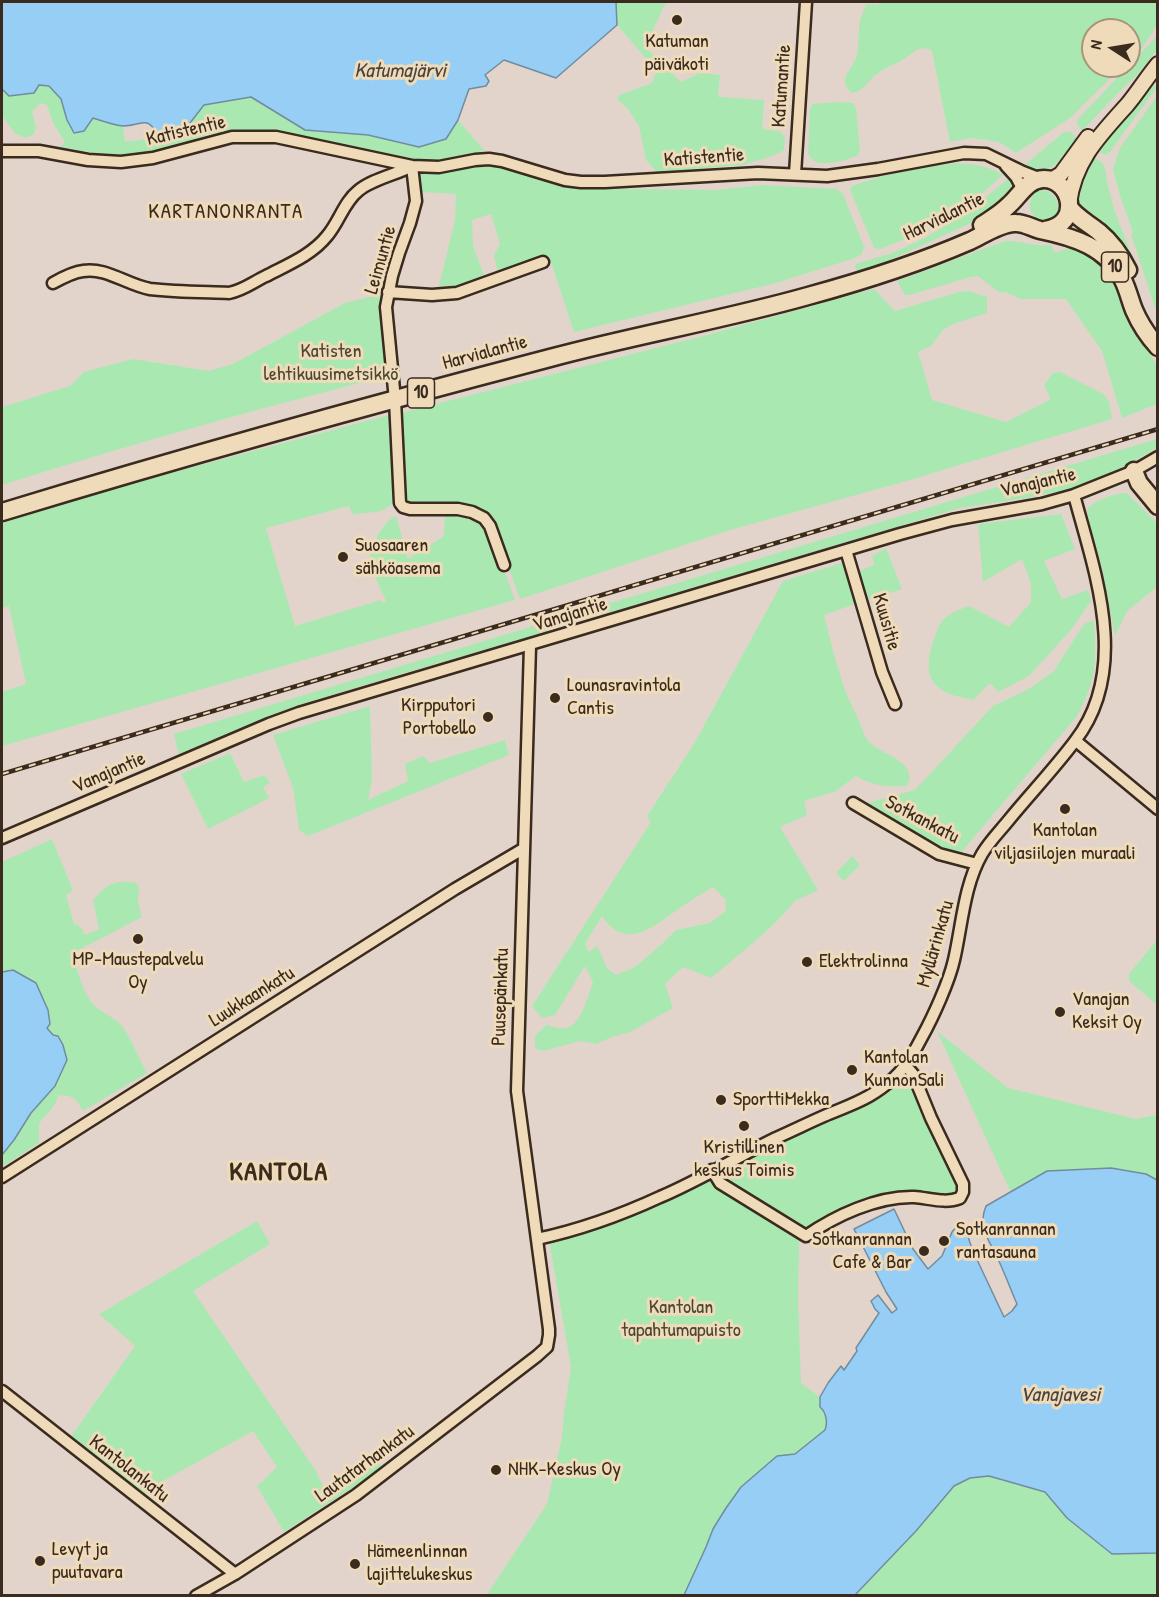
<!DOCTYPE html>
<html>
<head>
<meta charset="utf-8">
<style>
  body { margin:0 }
  #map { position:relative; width:1159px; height:1597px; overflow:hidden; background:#e2d4cb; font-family:"Patrick Hand",sans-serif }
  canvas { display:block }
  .frame { position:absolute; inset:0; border:3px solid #3b2a1e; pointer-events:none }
  .north { position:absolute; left:1081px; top:18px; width:60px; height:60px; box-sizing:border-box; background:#efdbb9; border:2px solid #a7947b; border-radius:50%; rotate:282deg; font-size:16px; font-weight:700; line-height:24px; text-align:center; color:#3b2a1e }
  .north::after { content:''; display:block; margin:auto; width:21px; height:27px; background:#3b2a1e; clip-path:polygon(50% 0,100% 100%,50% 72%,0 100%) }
</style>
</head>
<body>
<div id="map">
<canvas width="1159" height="1597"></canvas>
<div class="frame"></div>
<div class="north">N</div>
</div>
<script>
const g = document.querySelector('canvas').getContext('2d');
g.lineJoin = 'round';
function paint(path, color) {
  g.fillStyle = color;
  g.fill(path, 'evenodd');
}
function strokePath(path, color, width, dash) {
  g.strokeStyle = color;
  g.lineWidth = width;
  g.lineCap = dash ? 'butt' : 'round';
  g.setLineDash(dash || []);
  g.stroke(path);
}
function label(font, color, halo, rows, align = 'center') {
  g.font = font + ' "Patrick Hand",sans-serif';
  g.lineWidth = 6;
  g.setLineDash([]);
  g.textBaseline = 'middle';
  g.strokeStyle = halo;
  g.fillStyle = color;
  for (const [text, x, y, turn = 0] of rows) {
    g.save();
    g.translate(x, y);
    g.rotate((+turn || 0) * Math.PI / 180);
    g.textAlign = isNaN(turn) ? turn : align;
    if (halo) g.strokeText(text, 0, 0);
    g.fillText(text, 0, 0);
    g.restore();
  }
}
const green = new Path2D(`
  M616,2H666L645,47L681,82L700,73L720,75L718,97L764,100L762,129L779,131L785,137L784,150C769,159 759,159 743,165L657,172L646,160L639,126L628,109L617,99L619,95L652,83L657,71L617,25Z
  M879,2H1157V25L1142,48L1129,60V30H1093V66H1123L1070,118L1016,153L999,142L972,138L950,142L932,51C928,49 924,47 919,49C913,51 908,57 903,60C894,65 882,69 874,76C866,84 864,90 852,93C848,89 845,86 845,81C845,73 855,64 857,55C861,34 855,25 867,4L879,5Z
  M1157,36V50L1140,72L1119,92L1082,131L1077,124V120Z
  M39,85L49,86L61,99L67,120L84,131L93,118L123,126L125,142L185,134L190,123L204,105L251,97L303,129L368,135L419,147L446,139L458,120L485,151L429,163L291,135L253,130L209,134L179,147L141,155H105L60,147L65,142L53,123L47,105L40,103L32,112L36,127L34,134L25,138L15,133L2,116V89L9,96L34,93Z
  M1154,85L1157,87L1110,152L1106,155L1099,152L1097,148L1140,99Z
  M1157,96L1158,310L1156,311L1131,234L1133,232L1120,196L1113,169L1120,148Z
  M835,102L853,103L856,108L860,151L857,156C844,161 813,171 808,153L810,108L813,104Z
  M1064,132H1070L1077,138C1059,159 1053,180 1022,167Z
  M1091,155L1102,163L1105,168L1108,186L1114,209L1134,261H1131L1078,205C1075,188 1085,171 1091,155Z
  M958,163C974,164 989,166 1003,175C969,208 924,233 880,249L874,248L850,190L852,186C887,173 921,167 958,163Z
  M485,165L497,166L568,188L717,190L762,185L837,189L843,194L864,247L862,254L855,258L776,283L574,332L549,256L498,273L494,255L500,244L491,214L472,220L473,246L484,275L453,287L439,286L455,220L456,194L421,192L419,173Z
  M1010,177L1013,185L1011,193L992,210L973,222L875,267L862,271L857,270L855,267L856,264C868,260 880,257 892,253C937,235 974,208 1010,177Z
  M1040,190C1055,191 1057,200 1061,214C1036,234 1017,202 1040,190Z
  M1005,241C1020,240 1035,247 1051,245L1055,253L1074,246L1085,249L1114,275L1130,319L1157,366V404L1122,418L1102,351L1066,299H1020L1005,292H999L978,276L971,277L909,295H905L897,281Z
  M874,289L895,311L959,292L968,291L987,297V313L953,324L943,330L931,346L918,352L932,400L1006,422L1051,399L1044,385L1053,373L1060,372L1103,394L1109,401L1112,419L910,480L730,530L520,599L493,525L487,516L407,505L403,502L401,440V413L707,335Z
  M386,293L390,377L375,379C250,411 125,446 2,485V407L70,386L84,372L133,359L209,371L233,364L345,303Z
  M389,415L396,499C384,515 371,512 352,514L349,506L266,528L295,626L381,600L382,603L386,601C383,594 370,567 370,560C369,548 385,519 396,516L408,559L444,536L445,511L471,514L488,527L515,600L2,746V692L26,684L9,606L2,608V524L3,521L178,471Z
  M1157,439V447L1152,451L1100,479L1071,489L1027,498L960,508L623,609L553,626L543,633C466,656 387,677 310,702C266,716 222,736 179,755L174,734Z
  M1127,493L1157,523V587L1127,611L1115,636L1102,569L1088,517L1087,509C1097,499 1113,494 1127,493Z
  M1061,514L1075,549L1044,561L1062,599L1088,590L1091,601L1070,631L1029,676L998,692L990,683L973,700C963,697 950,696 942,690C923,678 928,657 934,639C936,635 937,630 939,626C945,614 958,610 969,606L1009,627L1031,602V584L1022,559L983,582L978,524Z
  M886,548L902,589L869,600L859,571L874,565L872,556Z
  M845,562L858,603L824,615C830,639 836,664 844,687C848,698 854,710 859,721C862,727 864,737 869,742C880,754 920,762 907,786C888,787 872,786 856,776L836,791L804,801L807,815L780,827L818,890L795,901L778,920L759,938L711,978L683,967L665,984L673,1008L630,1032L612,1037L596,1044L580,1041L543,1051L535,1048V1035L547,1025C554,1027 564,1031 571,1026C582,1020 589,994 593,982L585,966L555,1015L542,1018L532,1006L651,822L647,816L694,744L783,581ZM713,887L725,899L726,911L710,923L676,930L663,943L635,967L616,975L607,968L597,946L589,952L585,944L602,916C625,951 652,928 677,910C689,902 700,894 713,887Z
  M1094,620C1095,644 1098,667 1089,690C1086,699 1081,707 1077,716L958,856L864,804L915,790L993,706L1029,689L1054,671L1084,624Z
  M370,706L372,780L368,800L408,781L405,764L423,756L430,763L505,740L509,755L308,836L299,830L293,788L273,735Z
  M230,753L244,782L264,775L270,783L263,787L269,798L208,829L181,774Z
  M52,839L73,890L66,895L74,924L81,927L85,935L99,929L93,900C106,885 115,879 136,883L139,888L138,902L142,917L73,953C77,971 83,995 97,1008C106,1015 116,1018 123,1027C132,1041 139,1058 147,1073L83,1111C76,1098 74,1096 59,1095L54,1106L39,1123V1143L2,1167V1155L14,1140L31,1113L55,1086L53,1035L13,970L2,972V862Z
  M852,856L860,865L844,881L836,873Z
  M1157,940V1005L1129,981V974Z
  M937,1031L1008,1088L1136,1119L1157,1115V1180L1146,1174L1111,1168L1047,1171L1010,1191Z
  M907,1079L912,1081L959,1186L952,1195L918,1191L807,1229L799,1243L798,1300L801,1383L820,1397V1406C826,1412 828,1422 825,1430L795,1454L777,1456L713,1529L706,1547L684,1595L486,1596L547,1504L562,1437L564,1413L571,1367L549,1240L727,1168Z
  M257,1221L270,1244L193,1291L316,1471L325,1491L377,1460L383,1468L284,1532L257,1486L277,1467L253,1431L154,1486L145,1497L70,1438L135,1346L99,1314Z
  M989,1476L1045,1492L1067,1518L1112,1554L1157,1553V1595L855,1596L916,1531L954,1486L970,1478Z`);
const water = new Path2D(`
  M2,2H616L617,25L556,78L504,60L485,75L489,81L486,86L469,89L458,120L446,139L419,147L368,135L305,130L251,97L204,105L190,123L185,134L160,138C146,113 144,126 123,126C113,125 102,121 93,118L84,131L74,133L67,120L61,99L49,86L39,85L34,93L9,96L2,89Z
  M13,970L36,983L48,1010L50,1024L47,1028L53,1035L58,1036L63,1045L67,1060L55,1086L31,1113L14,1140L2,1155V972Z
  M1111,1168L1146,1174L1157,1180V1553L1112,1554L1067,1518L1045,1492L989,1476L970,1478L954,1486L916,1531L855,1595H684L706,1547L713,1529L726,1508L741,1487L777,1456L795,1454L825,1430C828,1422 826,1412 820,1407V1397L828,1383L841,1366L844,1370L857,1351L856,1348L879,1313L875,1309L871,1301L878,1295L892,1313L897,1309L886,1292L854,1229L894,1209L913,1249L928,1269L942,1256L952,1232L957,1226L962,1227L966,1230L972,1249L1004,1317L1012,1311L1017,1304C1010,1288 1004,1271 996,1255C987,1237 978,1226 986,1206L1047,1171Z`);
const minor = new Path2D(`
  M2,151H39L88,160L121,162L153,158L232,137H276L412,166L439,167L475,160L489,159L502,161L565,180L581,182H605L758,173L827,176L878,169L964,153L986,154L1023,172L1041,179
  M1006,166L1016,177L1023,190
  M795,174L806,2
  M53,283C62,278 73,272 83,271C106,267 127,285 150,289C176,292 203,292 229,293C244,290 253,282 266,276C287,265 312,255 327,236C339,222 344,202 358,191C372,179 395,175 412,166L416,201L410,223L399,253L392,276L386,307L395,400L400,503L403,507L410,509H458L472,512L484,518L490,526L504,565
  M388,292L432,295L457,293L543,262
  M846,550L882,672L895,704
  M1076,741L1158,809
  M853,803L939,854L977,864
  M2,838L269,724L299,713L900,534L952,520L1042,504L1074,495L1134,471L1158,457
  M712,1170L720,1183L806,1236C835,1216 877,1196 914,1197C929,1198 945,1204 960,1198L963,1192V1184L931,1118L913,1074L906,1066
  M2,1177L455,889L523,849
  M537,1239C579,1230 621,1215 660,1197C700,1180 737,1157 776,1138C792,1131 808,1123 824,1116C843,1108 864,1101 880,1089C902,1074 910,1060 922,1037C933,1017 949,982 954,960C962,925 964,885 982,854C989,842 999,832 1008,821C1030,794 1054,769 1075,741C1131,669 1095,573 1074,495
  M2,1391L235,1574
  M196,1596L235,1574L356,1495L537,1356L547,1347L549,1335V1329L517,1091L530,646`);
const major = new Path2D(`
  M1046,179H1053L1061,174L1088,137
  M1069,204C1074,161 1100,135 1127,105C1138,92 1147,77 1158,64`);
const highway = new Path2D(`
  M1069,207C1077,218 1088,223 1099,232C1111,242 1121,256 1128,270
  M982,225C991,219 1000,214 1008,206C1019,197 1027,179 1044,179C1071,179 1083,224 1045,230
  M1134,471L1139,483L1158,506
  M2,512C183,457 366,406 550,358C635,335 723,320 808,296C863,281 917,264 970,241C983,235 1002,222 1016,223C1025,223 1032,228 1040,230C1074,237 1107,247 1123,280C1128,290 1130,300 1134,310C1140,324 1148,336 1158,347`);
const rail = new Path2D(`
  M2,774L1158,429`);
const markers = [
  [677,20,6,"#3b2a1e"],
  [343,557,6,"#3b2a1e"],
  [555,698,6,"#3b2a1e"],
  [488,717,6,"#3b2a1e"],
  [1065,809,6,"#3b2a1e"],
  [138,939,6,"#3b2a1e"],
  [807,962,6,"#3b2a1e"],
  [1060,1012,6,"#3b2a1e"],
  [852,1070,6,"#3b2a1e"],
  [721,1100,6,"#3b2a1e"],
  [744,1126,6,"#3b2a1e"],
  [944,1241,6,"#3b2a1e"],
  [924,1251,6,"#3b2a1e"],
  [496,1470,6,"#3b2a1e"],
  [40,1561,6,"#3b2a1e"],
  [355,1564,6,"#3b2a1e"]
];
const shields = [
  [1115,267,27],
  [421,393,27]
];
const shieldNames = [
  ["10",1115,267],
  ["10",421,393]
];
const poiNames = [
  ["Katuman",677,42,"center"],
  ["päiväkoti",677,65,"center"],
  ["Suosaaren",355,546],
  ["sähköasema",355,569],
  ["Lounasravintola",567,686],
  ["Cantis",567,709],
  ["Kirpputori",476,706,"right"],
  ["Portobello",476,729,"right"],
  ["Kantolan",1065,831,"center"],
  ["viljasiilojen muraali",1065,854,"center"],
  ["MP-Maustepalvelu",138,960,"center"],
  ["Oy",138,983,"center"],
  ["Elektrolinna",819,962],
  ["Vanajan",1072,1000],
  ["Keksit Oy",1072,1023],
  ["Kantolan",864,1058],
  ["KunnonSali",864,1081],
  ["SporttiMekka",733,1100],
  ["Kristillinen",744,1148,"center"],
  ["keskus Toimis",744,1171,"center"],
  ["Sotkanrannan",956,1230],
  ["rantasauna",956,1253],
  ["Sotkanrannan",912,1240,"right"],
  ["Cafe & Bar",912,1263,"right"],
  ["NHK-Keskus Oy",508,1470],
  ["Levyt ja",52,1550],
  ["puutavara",52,1573],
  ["Hämeenlinnan",367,1552],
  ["lajittelukeskus",367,1575]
];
const streetNames = [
  ["Katumantie",782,86,-86],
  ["Katistentie",186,131,-13],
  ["Katistentie",704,158,-4],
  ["Harvialantie",944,217,-26],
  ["Leimuntie",381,260,-74],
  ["Harvialantie",485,353,-15],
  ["Vanajantie",1038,483,-13],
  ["Vanajantie",570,615,-17],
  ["Kuusitie",886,622,74],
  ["Vanajantie",109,773,-23],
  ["Sotkankatu",922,820,28],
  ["Myllärinkatu",936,944,-74],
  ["Luukkaankatu",252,997,-32],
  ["Puusepänkatu",501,997,-88],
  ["Lautatarhankatu",365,1464,-36],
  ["Kantolankatu",129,1469,38]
];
const parkNames = [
  ["Katisten",331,352],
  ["lehtikuusimetsikkö",331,375],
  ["Kantolan",681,1308],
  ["tapahtumapuisto",681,1331]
];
const waterNames = [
  ["Katumajärvi",400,71],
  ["Vanajavesi",1060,1395]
];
const neighbourhoodNames = [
  ["KARTANONRANTA",226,212]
];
const districtNames = [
  ["KANTOLA",279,1173]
];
paint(green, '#a9e9b1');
paint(water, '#96cef5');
strokePath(water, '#728c9f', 1.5);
strokePath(minor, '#3b2a1e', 15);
strokePath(major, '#3b2a1e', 18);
strokePath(highway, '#3b2a1e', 21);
strokePath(minor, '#efdbb9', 10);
strokePath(major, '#efdbb9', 14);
strokePath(highway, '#efdbb9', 16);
strokePath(rail, '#3b2a1e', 4.5);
strokePath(rail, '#efdbb9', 2, [7]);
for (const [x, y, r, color] of markers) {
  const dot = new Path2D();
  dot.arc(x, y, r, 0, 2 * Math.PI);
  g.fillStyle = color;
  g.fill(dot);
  strokePath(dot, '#efdbb9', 2);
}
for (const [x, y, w] of shields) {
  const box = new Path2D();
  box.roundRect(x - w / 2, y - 15, w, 30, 4.5);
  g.fillStyle = '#efdbb9';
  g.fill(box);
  strokePath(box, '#3b2a1e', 1.5);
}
label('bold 18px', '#3b2a1e', null, shieldNames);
label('20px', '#3b2a1e', '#efdbb9', poiNames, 'left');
label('20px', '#3b2a1e', '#efdbb9', streetNames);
label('20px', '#4c4734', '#efdbb9', parkNames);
label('italic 21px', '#49433e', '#efdbb9', waterNames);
g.letterSpacing = '1.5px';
label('21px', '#3b2a1e', '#efdbb9', neighbourhoodNames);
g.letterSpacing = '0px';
g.letterSpacing = '1.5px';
label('bold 26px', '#3b2a1e', '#efdbb9', districtNames);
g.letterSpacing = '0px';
</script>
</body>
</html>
